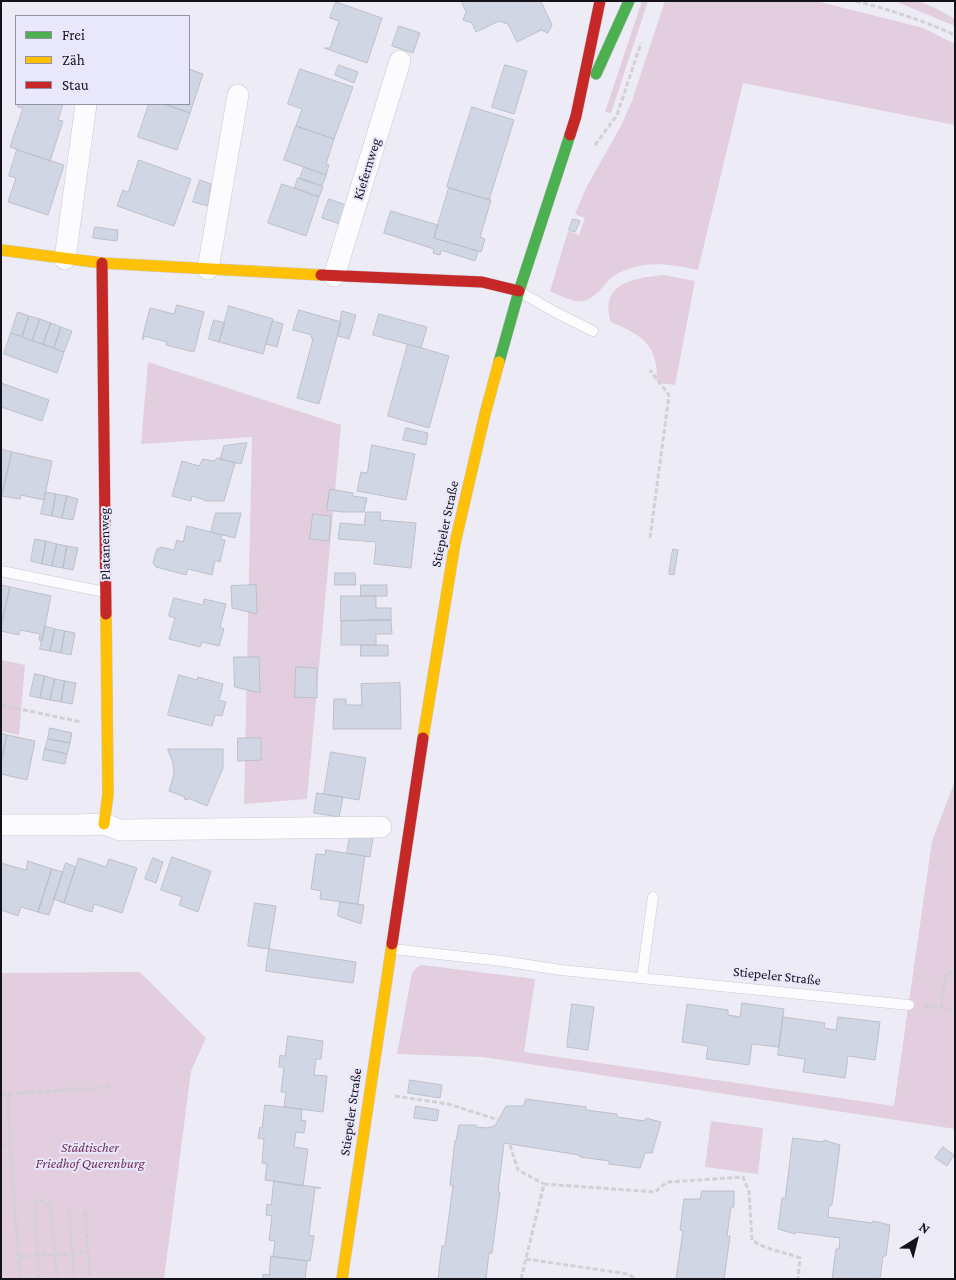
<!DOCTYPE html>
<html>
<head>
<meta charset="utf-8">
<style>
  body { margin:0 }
  #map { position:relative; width:956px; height:1280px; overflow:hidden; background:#ecebf6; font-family:"Crimson Pro",serif }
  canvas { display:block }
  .frame { position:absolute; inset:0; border:2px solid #14131c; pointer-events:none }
  .legend { position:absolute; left:15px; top:15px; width:175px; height:90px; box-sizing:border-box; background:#e9e7fb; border:1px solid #9492a2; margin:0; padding:6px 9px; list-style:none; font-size:15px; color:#14131c }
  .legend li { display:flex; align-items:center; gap:10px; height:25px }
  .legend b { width:25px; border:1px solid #9492a2 }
  .north { position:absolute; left:891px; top:1215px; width:50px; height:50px; -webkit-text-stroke:4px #e9e7fb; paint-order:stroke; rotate:36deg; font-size:14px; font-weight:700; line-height:20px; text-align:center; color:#14131c }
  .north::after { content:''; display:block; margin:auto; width:18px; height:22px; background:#14131c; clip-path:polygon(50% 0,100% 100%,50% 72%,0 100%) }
</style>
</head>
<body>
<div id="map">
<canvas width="956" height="1280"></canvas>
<div class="frame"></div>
<ul class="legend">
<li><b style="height:6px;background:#4caf50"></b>Frei</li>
<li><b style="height:6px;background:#ffc107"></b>Zäh</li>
<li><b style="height:6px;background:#c62828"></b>Stau</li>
</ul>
<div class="north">N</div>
</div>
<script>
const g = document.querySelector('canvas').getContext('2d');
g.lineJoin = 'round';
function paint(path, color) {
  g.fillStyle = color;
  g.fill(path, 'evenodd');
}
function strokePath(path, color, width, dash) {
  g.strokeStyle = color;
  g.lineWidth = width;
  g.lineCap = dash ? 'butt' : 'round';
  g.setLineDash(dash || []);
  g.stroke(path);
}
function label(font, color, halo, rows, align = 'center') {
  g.font = font + ' "Crimson Pro",serif';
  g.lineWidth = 4;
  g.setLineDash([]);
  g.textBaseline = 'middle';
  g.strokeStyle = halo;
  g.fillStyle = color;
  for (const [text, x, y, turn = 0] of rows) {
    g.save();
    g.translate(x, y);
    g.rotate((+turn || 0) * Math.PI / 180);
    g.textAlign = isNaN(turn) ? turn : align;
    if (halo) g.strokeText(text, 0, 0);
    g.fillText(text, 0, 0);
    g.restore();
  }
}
const green = new Path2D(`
  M642,1H648L611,113L605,112Z
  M665,1H816L923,28L955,44V125L743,83L698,270C667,264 644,259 615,275C610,278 606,284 601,289C582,309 573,301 550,291L568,231L579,235L585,218L575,214L587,186L621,126L632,101Z
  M895,1H919L937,9L955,19V26Z
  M664,275L695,281L675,385L657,383C658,345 644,336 611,322C599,283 634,278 664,275Z
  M148,362L341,425L307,799L244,804L252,437L141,444Z
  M1,660L25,665L19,735L1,731Z
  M955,781V1129L483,1057L397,1054L412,973L417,967L422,965L535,979L524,1052L894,1106L932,841Z
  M140,972L206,1038L191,1071L164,1279H1V973Z
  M711,1121L763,1128L758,1174L705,1167Z`);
const building = new Path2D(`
  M461,1H541L552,25L548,33L541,30L517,42L508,24L499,21L476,32L472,23L463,20L466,12Z
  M336,2L382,18L367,63L324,48H330L339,21L330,18Z
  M399,26L420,33L413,53L392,46Z
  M339,65L358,72L354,83L335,75Z
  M505,65L527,71L514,114L492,107Z
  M189,69L203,74L190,113L164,104H189Z
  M300,69L353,87L334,139L296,126L302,109L288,104Z
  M19,104H63L58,120L63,121L50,161L10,147L23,108L18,107Z
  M149,104H164L190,113L177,150L138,137Z
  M472,107L514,120L489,200L447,187Z
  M296,126L334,139L326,164L329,165L326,175L284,160Z
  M17,150L64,165L48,215L8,202L16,178L9,176Z
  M139,160L191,179L174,226L117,206L123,190L128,192Z
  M304,167L326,175L322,186L300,178Z
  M298,178L323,187L319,197L295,188Z
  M200,180L211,184L208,206L193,202Z
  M282,184L319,197L306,236L268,223Z
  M449,188L491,200L480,237L485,239L481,252L434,238Z
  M329,199L346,205L340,224L322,218Z
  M391,211L438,225L434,238L478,251L475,261L441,250L440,255L433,253L434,249L384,233Z
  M573,219L580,221L575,232L569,230Z
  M95,227L118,230L117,241L93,238Z
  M177,305L204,312L194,352L166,345L167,342L144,336V339H142L150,308L174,314Z
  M229,306L273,319L263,354L219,342Z
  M299,310L341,322L319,404L297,398L313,339L311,338L312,335L293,330Z
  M342,311L356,315L349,339L338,336Z
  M18,312L29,316L22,337L11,333Z
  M379,314L427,327L421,348L373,335Z
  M29,316L40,319L32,341L22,337Z
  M40,319L51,323L43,344L32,341Z
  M214,320L225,323L219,342L209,339Z
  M273,321L283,324L277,347L266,344Z
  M51,323L61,327L54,348L43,344Z
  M61,327L72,331L64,352L54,348Z
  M11,333L64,352L57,373L4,354Z
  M408,344L449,356L429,428L388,416Z
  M1,383L49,400L42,421L1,407Z
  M406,428L428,433L426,445L403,440Z
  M247,443L241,464L220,459L224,446Z
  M372,445L415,454L406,500L357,491L361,472L367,473Z
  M1,449L12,452L3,491L1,490Z
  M12,452L52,461L44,500L21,495L20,499L2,496Z
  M218,458L235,463L224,501H205V500L192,496L191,501L172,496L182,461L199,466L203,459L213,461Z
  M330,489L353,493V496L367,498L364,512H342L327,510Z
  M46,492L56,494L52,516L41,514Z
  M56,494L67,496L62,518L52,516Z
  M67,496L78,499L73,520L62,518Z
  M366,512H381L380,520L416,523L411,568L374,564L376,542L338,539L340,523L364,525Z
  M216,513H241L235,538L211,532Z
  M313,514L331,516L329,541L310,539Z
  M187,526L222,535L221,539L225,540L220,562L215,560L212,575L188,569L186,575L156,567L153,563L157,549L161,547L174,550L177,540L183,542Z
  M35,539L46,541L42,564L31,561Z
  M46,541L57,544L52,566L42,564Z
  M57,544L67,546L63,568L52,566Z
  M67,546L78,548L73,570L63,568Z
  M673,549L678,550L674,575L669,574Z
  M335,573H355L356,585H335Z
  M1,585L10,587L1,626Z
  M256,585L257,614L232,608L231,586Z
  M361,585H387V596H361Z
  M10,587L51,596L42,641L39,640L40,634L20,630L19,635L1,631Z
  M341,596H376V608H391V620L341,621Z
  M174,598L203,605L204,599L226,604L220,627L224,629L219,646L202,642L200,647L169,639L175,618L169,616Z
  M391,620L392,634H376V645H341V621Z
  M45,626L55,629L50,651L40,649Z
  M55,629L65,631L61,653L50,651Z
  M65,631L75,633L71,655L61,653Z
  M361,645H388V656H361Z
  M234,657H259L260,693L235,687Z
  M296,667L317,668V698L295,697Z
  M35,674L45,676L40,698L30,696Z
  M179,675L197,680L198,677L223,684L219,700L226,702L222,716L215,715L212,726L168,715Z
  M45,676L55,679L50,700L40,698Z
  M55,679L65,681L61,702L50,700Z
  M65,681L76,683L72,704L61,702Z
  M400,683L401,729H333L334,699H346V705H362L361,684Z
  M50,728L72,733L70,743L48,739Z
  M1,733L7,735L1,764Z
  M7,735L35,741L27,780L1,774V764Z
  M238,738H261V760L238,761Z
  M48,739L70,743L67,754L45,749Z
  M45,749L67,754L65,764L43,760Z
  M168,749H223V768L207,806L188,798V800L184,799L185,797L169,791L174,774L173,763Z
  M331,752L366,758L359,800L324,794Z
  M317,793L343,797L339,817L314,813Z
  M350,837H373L370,857L347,853Z
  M326,850L365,856L358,904L320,899L321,891L311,889L316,854L325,855Z
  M172,857L211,871L198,912L179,905L182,897L161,890Z
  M79,858L106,867L109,859L137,868L122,913L94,904L92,912L64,903Z
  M153,858L163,862L156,883L145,879Z
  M28,861L52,869L38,912L21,907L18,916L1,910V863L26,870Z
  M66,863L76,867L64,903L54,899Z
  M52,869L63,872L49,915L38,912Z
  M340,902L364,905L361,924L338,916Z
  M255,903L276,906L269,949L248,946Z
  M269,949L356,962L353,983L266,971Z
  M742,1003L784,1009L779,1047L752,1044L749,1065L706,1059L708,1046L682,1042L687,1004L728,1010V1015L740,1017Z
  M572,1004L594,1007L588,1050L567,1047Z
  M783,1017L825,1023L824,1028L836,1030L838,1017L880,1022L875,1060L848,1056L845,1078L803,1072L805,1059L778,1055Z
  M288,1036L323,1041L321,1059H316L314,1075L327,1076L323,1112L284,1107L286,1092H281L284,1067H279L280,1055L285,1056Z
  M410,1080L442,1085L440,1098L408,1093Z
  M526,1099L586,1107V1110L617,1114V1117L645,1121L646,1118L661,1122L652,1153H645L640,1168L609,1164V1161L580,1157L579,1155L504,1143L498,1192H500L492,1253H489L486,1279H438L442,1246H445L453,1186L450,1185L455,1140L456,1141L459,1125H476V1127L486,1128L495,1126L506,1106H523Z
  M265,1105L302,1109L301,1120L306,1121L304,1133L296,1132L294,1147L308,1149L303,1186L265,1180L267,1164L262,1163L264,1139L258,1138L260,1127L262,1128Z
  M416,1106L439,1110L437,1121L414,1118Z
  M793,1138L823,1142L824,1140L840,1145L832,1205L829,1206L828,1217L872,1223L873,1221L890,1225L886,1256H883L880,1279H832L836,1249H839L840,1238L796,1232L795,1234L778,1229L782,1198H785Z
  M943,1147L954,1155L947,1166L935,1158Z
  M274,1181L321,1188H315L309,1235L314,1236L310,1261L273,1257L275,1241L269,1240L272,1216L266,1215L267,1204L271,1205Z
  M702,1191H734V1207H731L727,1236H730L724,1279H676L683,1231L680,1230L684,1199H700Z
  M271,1256L307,1261L305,1279H263V1274L269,1275Z`);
const path = new Path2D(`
  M856,1C890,10 922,20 955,35
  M595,145L617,115L641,43
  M650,538L669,395L650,370
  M1,705L81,722
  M925,1006L955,1009
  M941,1008L946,972L955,973
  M1,1094H8L10,1146L20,1279
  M8,1094L112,1087
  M395,1096L448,1104L499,1120
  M510,1145L518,1170L544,1184
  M1,1146H10
  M50,1202L57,1279
  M69,1209L74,1279
  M85,1211L90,1279
  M19,1257L88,1252
  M526,1259L628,1274L636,1279
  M39,1279L35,1201H45L46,1207
  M521,1279L544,1184L655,1192L667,1182L743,1177L749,1192L752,1240C768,1251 782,1251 800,1258L798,1279`);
const lane = new Path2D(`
  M520,292L555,312L593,331
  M1,571L105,592
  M392,949L502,961L561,970L909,1005
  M642,977L653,897`);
const street = new Path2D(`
  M65,259L86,104
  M208,269L238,95
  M334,276L400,61
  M1,825H77L104,824L120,830L381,827`);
const fast = new Path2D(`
  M596,74L629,1
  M499,362L519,291L570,135`);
const slow = new Path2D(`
  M1,250L102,263L321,275
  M423,738L455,543L485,414L499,362
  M104,824L108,794L106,614
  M342,1279L392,944`);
const jam = new Path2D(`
  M570,135L576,116L600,1
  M102,263L106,614
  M321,275L482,282L519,291
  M392,944L423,738`);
const streetNames = [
  ["Kiefernweg",367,169,-73],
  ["Stiepeler Straße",445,524,-78],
  ["Platanenweg",105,544,-91],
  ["Stiepeler Straße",777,976,6],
  ["Stiepeler Straße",351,1112,-82]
];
const parkNames = [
  ["Städtischer",90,1148],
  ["Friedhof Querenburg",90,1164]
];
paint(green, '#e2cede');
paint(building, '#d1d6e5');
strokePath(building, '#bdbfc8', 1);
strokePath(lane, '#c9c8d1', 11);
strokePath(street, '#c9c8d1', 22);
strokePath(fast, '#c9c8d1', 12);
strokePath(slow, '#c9c8d1', 12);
strokePath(jam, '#c9c8d1', 12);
strokePath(path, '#d1d1d4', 3, [5, 2.5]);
strokePath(lane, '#fcfcfe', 10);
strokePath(street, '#fcfcfe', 21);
strokePath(fast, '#4caf50', 11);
strokePath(slow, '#ffc107', 11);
strokePath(jam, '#c62828', 11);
label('14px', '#14131c', '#e9e7fb', streetNames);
label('italic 14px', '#72305c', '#e9e7fb', parkNames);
</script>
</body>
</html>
